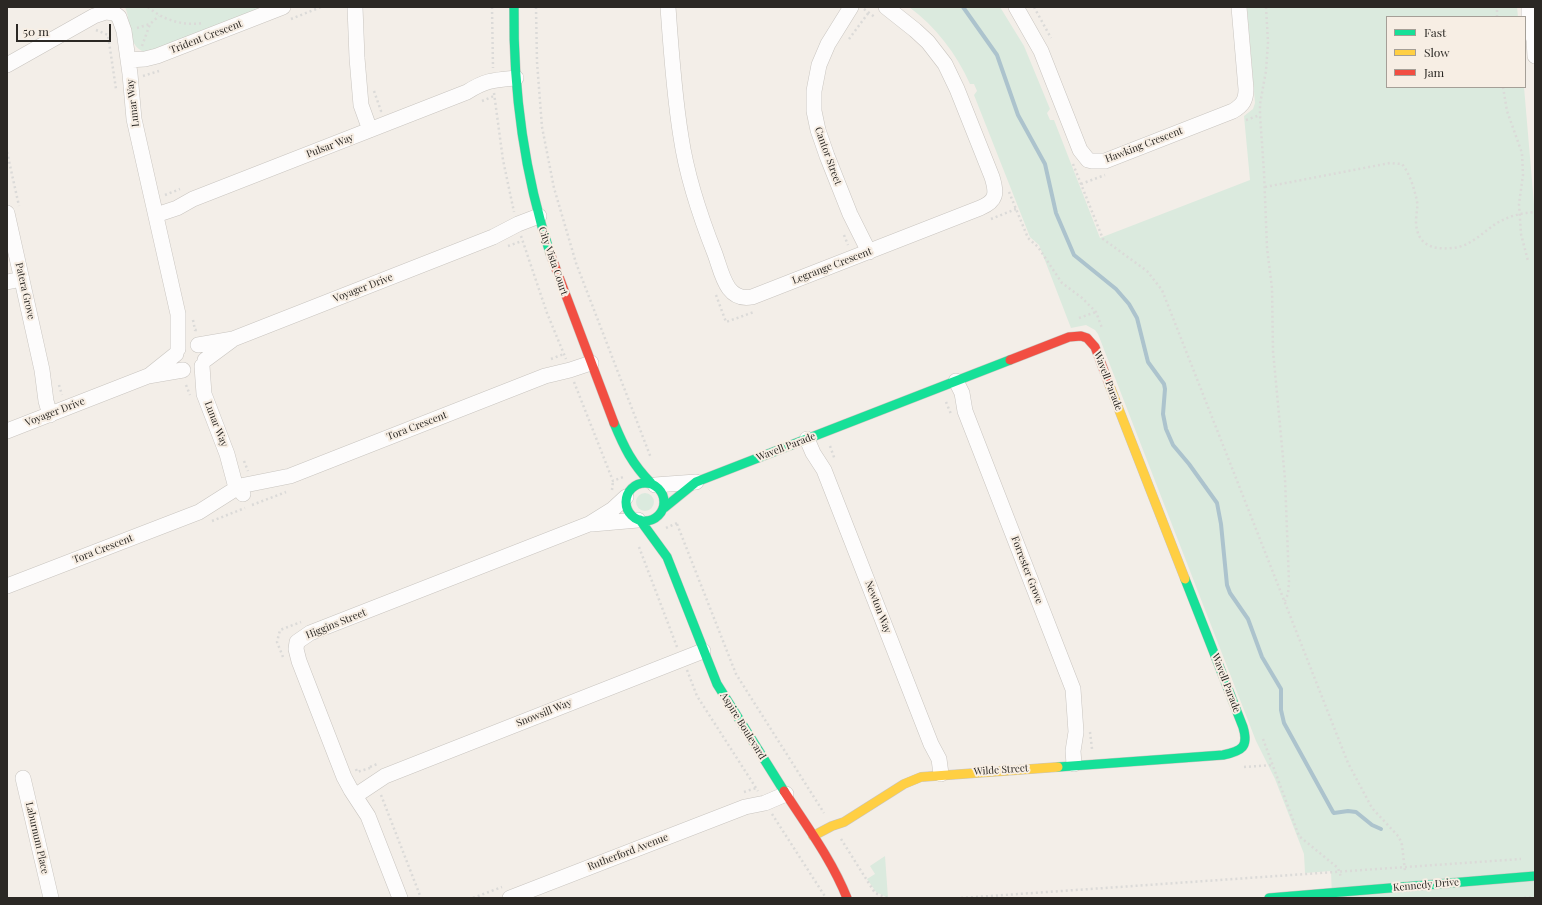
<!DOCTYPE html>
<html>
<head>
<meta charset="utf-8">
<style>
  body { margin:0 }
  #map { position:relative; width:1542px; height:905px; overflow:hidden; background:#f3eee8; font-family:"Playfair Display",serif }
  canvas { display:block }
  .frame { position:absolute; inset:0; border:8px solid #2b2824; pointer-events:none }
  .legend { position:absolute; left:1386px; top:16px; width:140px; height:72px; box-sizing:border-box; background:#f7eee4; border:1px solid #a59f97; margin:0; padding:5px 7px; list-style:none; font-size:12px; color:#2b2824 }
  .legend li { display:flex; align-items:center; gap:8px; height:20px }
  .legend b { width:20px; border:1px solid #a59f97 }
  .scale { position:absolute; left:16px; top:24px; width:95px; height:18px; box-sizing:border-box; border:2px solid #2b2824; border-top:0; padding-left:5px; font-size:12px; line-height:14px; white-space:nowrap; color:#2b2824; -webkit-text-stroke:3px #f7eee4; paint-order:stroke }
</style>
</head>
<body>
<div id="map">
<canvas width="1542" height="905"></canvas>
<div class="frame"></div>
<ul class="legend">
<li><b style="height:5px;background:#16e098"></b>Fast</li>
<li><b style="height:5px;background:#ffcf43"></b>Slow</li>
<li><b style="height:5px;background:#f24e42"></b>Jam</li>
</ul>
<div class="scale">50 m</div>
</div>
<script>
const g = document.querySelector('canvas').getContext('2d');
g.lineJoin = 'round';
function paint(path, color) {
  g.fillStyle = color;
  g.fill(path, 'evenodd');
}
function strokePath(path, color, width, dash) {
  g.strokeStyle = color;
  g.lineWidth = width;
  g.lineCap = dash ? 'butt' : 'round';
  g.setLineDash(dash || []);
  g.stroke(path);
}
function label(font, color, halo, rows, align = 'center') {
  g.font = font + ' "Playfair Display",serif';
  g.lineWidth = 4;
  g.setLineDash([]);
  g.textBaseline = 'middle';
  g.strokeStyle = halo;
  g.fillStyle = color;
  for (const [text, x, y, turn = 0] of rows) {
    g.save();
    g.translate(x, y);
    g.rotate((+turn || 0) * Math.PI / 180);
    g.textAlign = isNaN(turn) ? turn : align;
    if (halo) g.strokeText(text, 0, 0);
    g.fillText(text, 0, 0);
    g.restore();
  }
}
const green = new Path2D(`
  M125,7H268L204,32L145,52C126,46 132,22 125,7Z
  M909,7H1000L1024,46L1050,109L1047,113L1050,120H1054L1100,238L1250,180L1244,116L1253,109L1255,103L1247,7H1517L1518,17H1387V87H1524L1535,216V898H1332L1331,871L1305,873L1304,854L1275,779L1256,741L1098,334L1095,330L1086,325L1071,328L1039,245L1030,237L974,95L977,91L974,84H970C956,53 936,27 909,7Z
  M636 502a9 9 0 1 1 18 0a9 9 0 1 1-18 0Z
  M885,856L888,898L876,892L867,879L875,874L870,866Z`);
const stream = new Path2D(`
  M963,7L997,55L1018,115L1045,164L1056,213L1074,255L1116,289L1129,304L1137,318L1148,362L1164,384L1165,389L1163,414L1166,429L1173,445L1189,464L1217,503L1221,524L1227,585L1230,593L1248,619L1262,657L1281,689V710L1284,723L1333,812L1334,813L1348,811L1356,812L1372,825L1381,829`);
const path = new Path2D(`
  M148,7C163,20 183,26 203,23
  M492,7L493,68
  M536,7L537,62L542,127L554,188L576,263L651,458
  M1034,7L1051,38
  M1266,7L1268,42L1266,71L1260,104V115L1264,172L1267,248L1272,288L1273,351L1285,479L1289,582L1288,594L1285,601
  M864,9L876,18
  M1497,17V7
  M291,19L321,7
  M137,28L150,24
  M96,30L108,35
  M111,34L108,35L116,89
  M849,39L869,12
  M142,46L150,24L159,16
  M143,76L159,71
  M1503,87L1507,111L1522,153L1523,175L1519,204L1521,234L1528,261
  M374,91L381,111L379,112
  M494,93L503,160L514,212
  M482,101L494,96
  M1246,120L1260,115
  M7,152L19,206
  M1073,164L1103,239L1147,271L1162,290L1348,763L1372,808L1399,837L1402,845L1405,871
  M1081,184L1105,175
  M1265,187L1390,163L1402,164C1410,174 1414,188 1417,201C1418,207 1416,215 1416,222C1417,245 1432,250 1452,248C1470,247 1483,232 1497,223C1509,216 1521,213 1535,212
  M1009,192L1028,238L1038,247L1062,283L1082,298L1096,312L1102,328
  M165,195L180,189
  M991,219L1016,209
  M844,235L848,245
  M521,236L547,313L566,359
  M508,246L522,241
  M716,295L726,322L754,312
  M1079,318L1096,312
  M193,320L195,330H197
  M551,359L564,354
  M574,382L613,481L623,477
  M59,385L62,395
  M186,385L190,395
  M946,402L951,414
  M830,446L835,460
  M244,461L248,471
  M612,490L613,481
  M252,505L286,492
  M212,521L245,508
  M677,524L736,674L824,813
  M666,528L677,523
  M639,547L677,647
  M283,657L277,642L280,630L301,622
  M687,670L697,696L758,791
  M1090,732L1092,749
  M1263,739L1299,836L1338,868L1341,877
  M370,767L377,764
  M1244,767L1273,765
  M356,769L357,772L370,768
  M744,792L756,788
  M381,795L421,898
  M772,814L826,898
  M841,839L875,893L887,898
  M473,898L502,887
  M961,898L1521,859
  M1524,898L1535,897`);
const street = new Path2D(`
  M355,7L357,58L361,105L370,130
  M668,7C671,50 674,94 681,137C687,178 700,216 715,254C722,273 726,302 752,297L980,208C997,201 997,193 992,177L957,89L945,64L928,42L915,30L886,7
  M851,7L828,44L819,65L814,91V111L818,130L827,156L850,214L869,252
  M1016,7L1041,51L1080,150L1088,160L1092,161H1105L1233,111C1243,105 1246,100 1246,89L1239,7
  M1529,7V23L1534,40
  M1535,31L1534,40L1535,56
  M128,60L145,59L157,56L283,7
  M7,65L94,16L106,12L114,13L119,17L124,31L130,74L134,119L178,314V349
  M7,213L42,370L46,401L50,415
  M156,215L177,208L193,199L467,92C486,80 494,80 516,78
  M7,282L22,279
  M198,345L233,339L493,237L518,224L539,216
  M205,360L232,340
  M202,366L204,394L227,454L235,484L243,494
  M151,374L176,354
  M956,381L962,393L965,411L1073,689L1076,732L1073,751L1074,764
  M7,431L148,376L183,370
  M807,439L813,453L824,470L931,744L939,759L941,774
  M655,485L696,482
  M592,524L638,520
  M7,586L199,512L240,486L290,476L545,376L570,370L591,363
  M23,778L51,898
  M355,796L385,776L703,651
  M400,898L368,816L351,790L344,777L299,661L296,649L297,642L310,633L589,524L613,509L626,497
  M510,898L745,807L765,803L786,794`);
const fast = new Path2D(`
  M514,7C513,90 524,173 550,253
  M614,423C624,447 632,464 651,483
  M626 502a19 19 0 1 1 38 0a19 19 0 1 1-38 0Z
  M664,508L696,482L1010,360
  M640,520L667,557L717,684L784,791
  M1058,767L1223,755C1242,751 1249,747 1243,727L1185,579
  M1269,898L1535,876`);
const slow = new Path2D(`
  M1109,384L1185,579
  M813,836L832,826L844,822L904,784L921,777L1058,767`);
const jam = new Path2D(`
  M550,253L614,423
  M1010,360L1069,337L1081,336L1087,338L1095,347L1109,384
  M784,791C806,825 832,860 847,898`);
const streetNames = [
  ["Trident Crescent",206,37,-21],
  ["Lunar Way",133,103,-97],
  ["Hawking Crescent",1144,145,-21],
  ["Pulsar Way",330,146,-21],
  ["Cantor Street",828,156,70],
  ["City Vista Court",553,261,71],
  ["Legrange Crescent",832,266,-21],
  ["Voyager Drive",363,288,-21],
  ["Patera Grove",25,291,77],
  ["Wavell Parade",1108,381,69],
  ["Voyager Drive",55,412,-21],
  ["Lunar Way",216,424,69],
  ["Tora Crescent",417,426,-21],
  ["Wavell Parade",786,447,-21],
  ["Tora Crescent",103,549,-21],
  ["Forrester Grove",1027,570,69],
  ["Newton Way",878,607,69],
  ["Higgins Street",336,624,-22],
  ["Wavell Parade",1226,683,69],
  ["Snowsill Way",544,713,-22],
  ["Aspire Boulevard",743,726,58],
  ["Wilde Street",1001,770,-4],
  ["Laburnum Place",37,838,77],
  ["Rutherford Avenue",628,852,-21],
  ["Kennedy Drive",1426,885,-5]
];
paint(green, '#dbeade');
strokePath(stream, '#acc3cd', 4);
strokePath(street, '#c8c4bf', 16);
strokePath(fast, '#c8c4bf', 10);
strokePath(slow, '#c8c4bf', 10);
strokePath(jam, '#c8c4bf', 10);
strokePath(path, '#dbdad8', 2.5, [2, 3]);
strokePath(street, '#fdfcfc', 15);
strokePath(fast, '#16e098', 9);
strokePath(slow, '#ffcf43', 9);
strokePath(jam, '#f24e42', 9);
label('10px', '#2b2824', '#f7eee4', streetNames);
</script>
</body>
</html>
